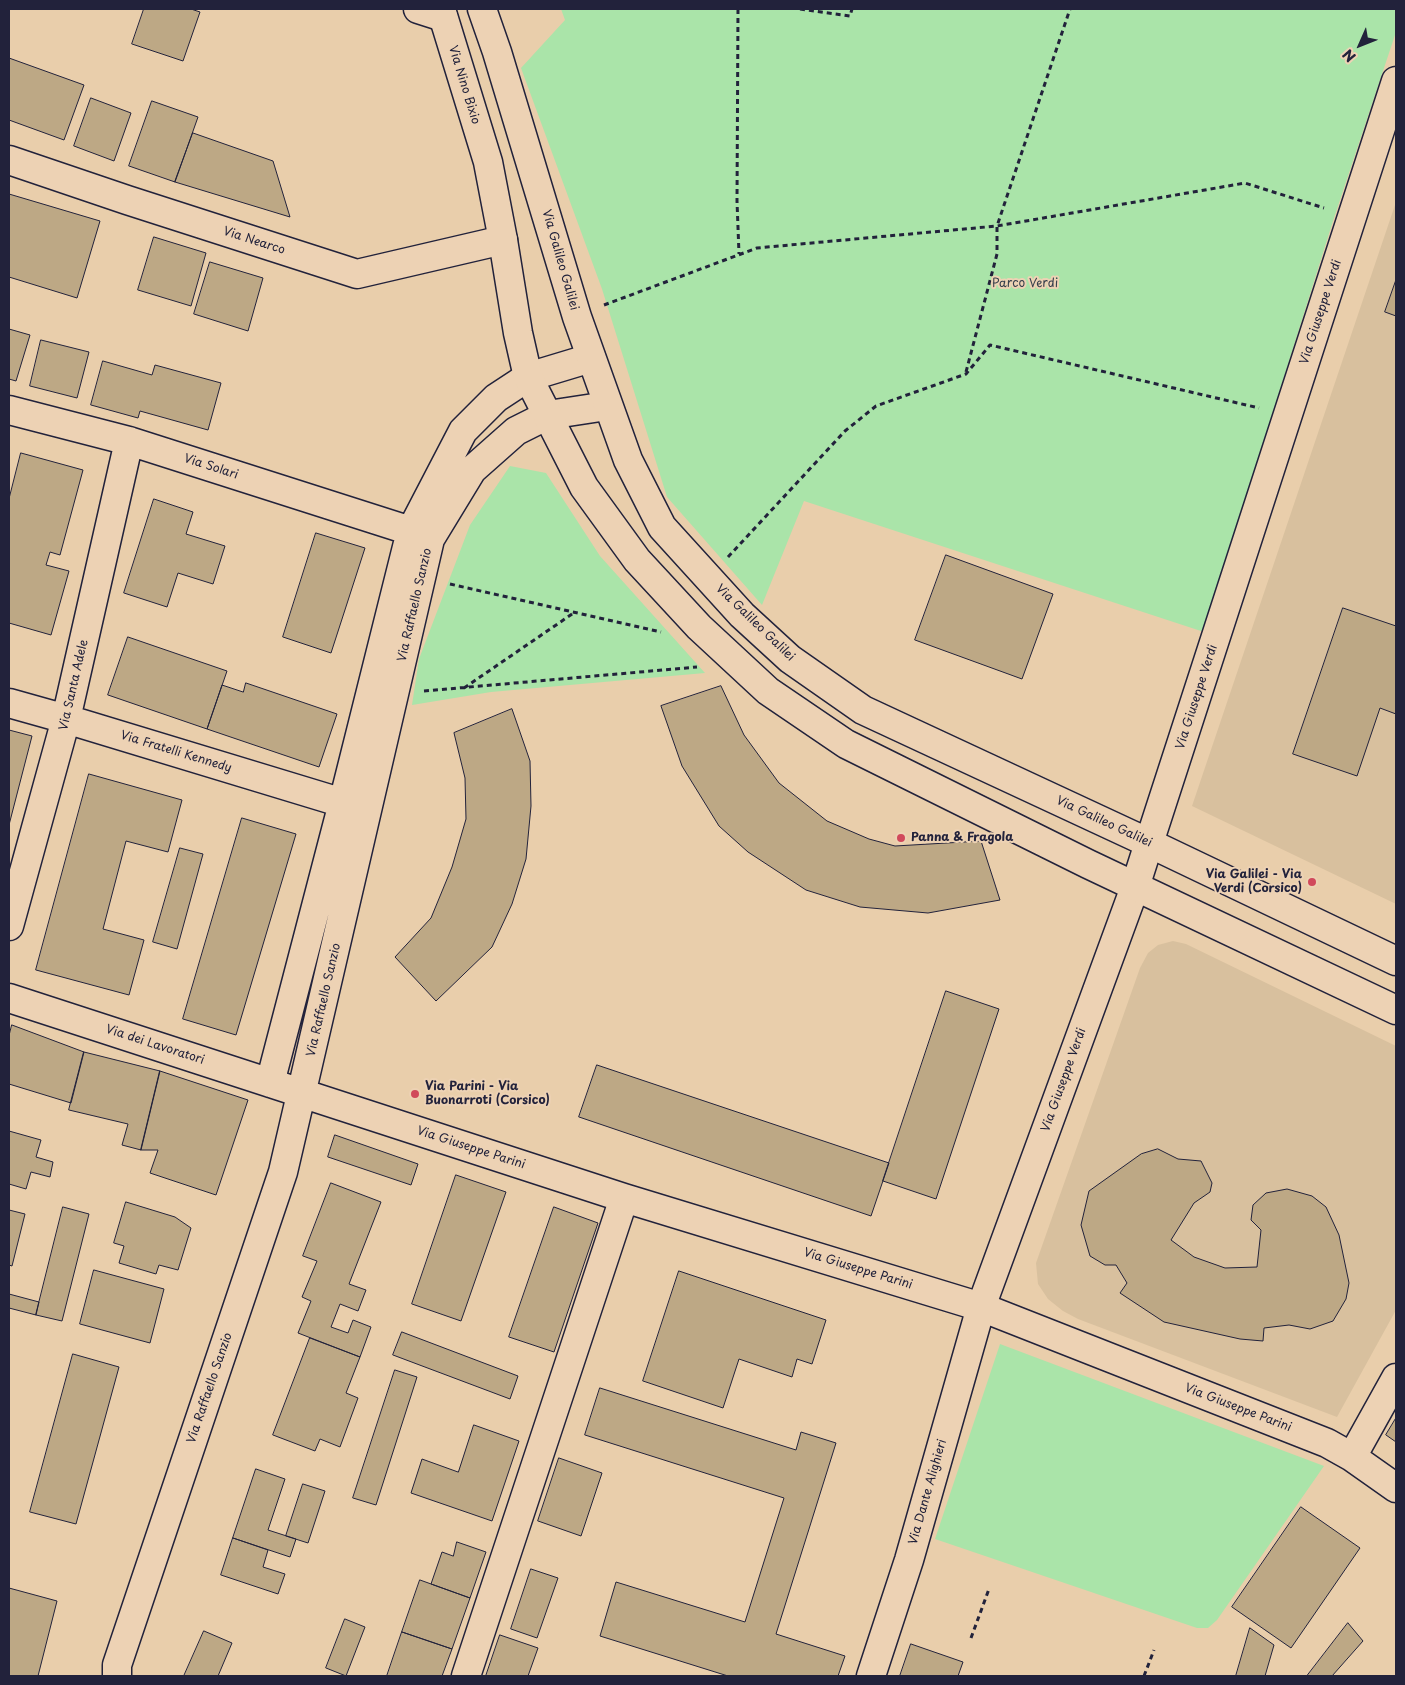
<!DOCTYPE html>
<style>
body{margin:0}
#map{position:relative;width:1405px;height:1685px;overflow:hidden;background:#e9ceab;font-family:"Playpen Sans",sans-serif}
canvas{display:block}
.frame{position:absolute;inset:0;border:10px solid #22223b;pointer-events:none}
.north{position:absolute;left:1335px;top:20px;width:50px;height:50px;-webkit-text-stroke:4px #edd2b4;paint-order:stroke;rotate:226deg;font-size:14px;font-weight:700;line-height:20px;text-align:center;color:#22223b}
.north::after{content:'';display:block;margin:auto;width:18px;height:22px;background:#22223b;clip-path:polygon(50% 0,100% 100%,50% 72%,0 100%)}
</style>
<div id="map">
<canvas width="1405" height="1685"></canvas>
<div class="frame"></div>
<div class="north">N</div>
</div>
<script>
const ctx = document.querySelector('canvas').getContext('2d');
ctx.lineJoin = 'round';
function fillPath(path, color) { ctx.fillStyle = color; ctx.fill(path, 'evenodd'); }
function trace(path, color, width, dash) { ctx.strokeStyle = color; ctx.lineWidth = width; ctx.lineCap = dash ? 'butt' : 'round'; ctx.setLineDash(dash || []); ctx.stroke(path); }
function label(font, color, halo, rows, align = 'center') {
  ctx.font = font + ' "Playpen Sans",sans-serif'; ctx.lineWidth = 4; ctx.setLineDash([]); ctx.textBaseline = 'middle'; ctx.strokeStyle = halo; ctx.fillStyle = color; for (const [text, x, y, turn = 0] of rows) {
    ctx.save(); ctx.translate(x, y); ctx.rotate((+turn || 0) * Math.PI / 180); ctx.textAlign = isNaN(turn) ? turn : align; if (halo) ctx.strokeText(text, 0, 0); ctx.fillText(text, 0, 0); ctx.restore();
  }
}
fillPath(new Path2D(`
 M1396,202V904L1192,806Z
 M1173,941L1186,944L1396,1046V1310L1337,1417L1078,1319L1063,1311L1048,1299L1038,1284L1036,1263L1140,968L1148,953L1158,945Z`), '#d8c09e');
fillPath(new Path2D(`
 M561,9H1396V32L1333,221L1204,632L804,501L762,605L667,497L602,289L521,68L565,20Z
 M510,466L546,473L600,556L705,673L491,692L412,705L419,659L470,525Z
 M1000,1344L1324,1466L1217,1620L1208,1628H1197L935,1539Z`), '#aae4a9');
const building = new Path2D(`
 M144,9H191L200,12L183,61L132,44Z
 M9,58L84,85L64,140L9,120Z
 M91,98L131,113L114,161L74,146Z
 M152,101L198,117L175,182L129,166Z
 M193,133L273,161L290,217L175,182Z
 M9,194L100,221L77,298L9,277Z
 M154,237L206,253L191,306L138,290Z
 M210,262L263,278L248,331L194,314Z
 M1396,280V316L1385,312Z
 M9,329L30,335L16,381L9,379Z
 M41,340L89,352L77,398L30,386Z
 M103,361L152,375L155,365L221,383L208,430L140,411L138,418L91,405Z
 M21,453L83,470L60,555L50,552L46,565L69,571L51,635L9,623V499Z
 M154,499L193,512L186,534L225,546L213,584L178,573L167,607L124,593Z
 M316,533L365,548L331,653L283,637Z
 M946,555L1053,594L1022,679L915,640Z
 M1343,608L1396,626V714L1380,708L1357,776L1293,754Z
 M128,637L227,671L207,729L108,695Z
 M246,683L337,714L319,767L207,729L222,685L243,692Z
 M721,686L744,735L779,783L827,821L869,839L895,846L981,841L1000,900L928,913L860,907L806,890L748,852L719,826L682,766L661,706Z
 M512,709L530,761L531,806L526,859L512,904L492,947L436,1001L395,957L431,918L452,867L466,819L465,778L454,733Z
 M9,730L32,736L9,825Z
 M89,774L182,800L168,852L126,841L103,929L144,940L129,995L36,970Z
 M242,818L296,834L236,1035L183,1019Z
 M180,848L203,854L177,949L153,942Z
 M946,991L999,1009L936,1199L883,1181Z
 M12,1025L84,1052L71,1103L9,1084V1036Z
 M84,1052L160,1071L141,1150L122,1145L128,1124L69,1110Z
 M597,1065L889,1163L871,1216L579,1117Z
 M160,1071L248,1100L216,1195L150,1173L158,1150H141Z
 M9,1131L41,1140L36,1157L53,1162L50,1177L31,1172L26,1189L9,1184Z
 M335,1135L418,1164L411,1185L328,1157Z
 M1158,1149L1178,1159L1201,1161L1212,1183L1210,1192L1194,1203L1171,1240L1194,1257L1225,1268L1257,1267L1261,1230L1251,1220L1253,1205L1266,1193L1287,1189L1312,1196L1326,1207L1339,1235L1349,1283L1346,1299L1333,1321L1310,1329L1289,1325L1264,1328L1263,1341L1240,1339L1164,1322L1120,1293L1127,1283L1116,1265H1105L1090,1256L1081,1225L1089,1191L1141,1154Z
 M456,1175L506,1192L461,1321L412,1304Z
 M331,1183L381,1202L349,1284L366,1290L358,1311L340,1304L331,1327L348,1333L353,1320L371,1327L360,1357L298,1333L311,1301L302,1297L317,1261L303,1256Z
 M126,1202L175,1217L191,1228L178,1270L159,1265L156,1274L119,1263L124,1246L114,1243Z
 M63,1207L89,1214L62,1321L36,1315Z
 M554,1207L598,1223L554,1352L509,1337Z
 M9,1210L25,1214L12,1266L9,1265Z
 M94,1270L164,1289L150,1343L80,1324Z
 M679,1271L826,1320L812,1364L797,1359L792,1377L739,1359L723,1408L643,1381Z
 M9,1294L39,1302L36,1315L9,1308Z
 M402,1332L518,1376L510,1399L393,1355Z
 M310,1338L360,1357L346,1393L358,1398L340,1447L320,1439L315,1451L273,1435Z
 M73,1354L119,1367L76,1524L30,1512Z
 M395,1370L417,1377L376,1505L353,1498Z
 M600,1388L796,1450L801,1432L836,1443L776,1634L845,1656L838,1676H728L600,1636L616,1582L745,1622L784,1498L585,1435Z
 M1396,1418V1442L1386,1435Z
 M474,1425L519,1441L492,1521L411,1493L422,1459L458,1472Z
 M559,1458L602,1473L581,1536L538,1521Z
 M256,1469L285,1479L268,1530L296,1539L290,1557L233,1538Z
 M303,1484L325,1491L308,1543L286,1536Z
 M1301,1507L1360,1548L1291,1648L1232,1607Z
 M233,1538L268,1550L263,1567L285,1574L278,1594L221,1575Z
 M457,1542L486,1552L470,1598L431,1584L442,1552L453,1556Z
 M531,1569L558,1578L537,1638L511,1629Z
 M420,1580L470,1598L452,1649L402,1632Z
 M9,1588L57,1601L38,1676H9Z
 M345,1619L365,1627L346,1676L326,1668Z
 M1348,1623L1363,1641L1332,1676H1307Z
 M1250,1628L1274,1645L1265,1676H1236Z
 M204,1631L232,1643L218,1676H184Z
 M402,1632L452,1649L442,1676H387Z
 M500,1635L538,1648L528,1676H486Z
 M911,1644L963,1662L958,1676H900Z`);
fillPath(building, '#bda885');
trace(building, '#22223b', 1);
const street = new Path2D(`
 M418,9L443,17
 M9,160L127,200L357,274L503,240
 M9,410L129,441L411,531
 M9,703L66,719L343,803
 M9,926L66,719L129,441
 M9,998L624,1198L981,1307L1327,1443L1352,1457L1396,1488
 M270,1083L343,803L411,531L463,431L496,398L528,377L591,358
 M1352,1457L1396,1378
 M117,1676V1665L283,1172L430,539L472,470L516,431L548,415L607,406
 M466,1676L624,1198
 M871,1676L909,1560L981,1307L1135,887L1149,843`);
const secondary = new Path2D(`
 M441,9L488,162L503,240L518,333L528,377L584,487L637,560L699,627L768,691L846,744L1088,864L1396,1010
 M482,9L497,52L577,317L628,460L662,527L742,615L790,659L863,710L1149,843L1396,961
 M1149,843L1396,81`);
trace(street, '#22223b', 31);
trace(secondary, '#22223b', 31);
trace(new Path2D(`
 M738,9L737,201L739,254
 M800,9L850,16L852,9
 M604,305L757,248L997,226L1245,183L1324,208
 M966,372L997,254V226L1070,9
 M728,557L845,431L876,406L966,374L990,345L1259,408
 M450,584L661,632
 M464,688L575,612
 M424,691L697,667
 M971,1638L989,1589
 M1144,1676L1154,1650`), '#22223b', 3, [5, 4]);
trace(street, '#edd2b4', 28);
trace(secondary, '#edd2b4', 28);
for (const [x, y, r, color] of [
 [901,838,5,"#d1495b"],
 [1312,882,5,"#d1495b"],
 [415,1094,5,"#d1495b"]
]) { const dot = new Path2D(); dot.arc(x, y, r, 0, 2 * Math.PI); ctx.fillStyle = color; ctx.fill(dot); trace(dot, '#edd2b4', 2); }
label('12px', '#22223b', '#edd2b4', [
 ["Via Nino Bixio",464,85,73],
 ["Via Nearco",254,241,18],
 ["Via Galileo Galilei",560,260,74],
 ["Via Giuseppe Verdi",1321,312,-72],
 ["Via Solari",211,467,18],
 ["Via Raffaello Sanzio",415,605,-77],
 ["Via Galileo Galilei",755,623,44],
 ["Via Santa Adele",74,685,-77],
 ["Via Giuseppe Verdi",1197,697,-72],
 ["Via Fratelli Kennedy",176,752,17],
 ["Via Galileo Galilei",1104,822,25],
 ["Via Raffaello Sanzio",324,1000,-77],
 ["Via dei Lavoratori",155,1045,18],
 ["Via Giuseppe Verdi",1064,1080,-70],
 ["Via Giuseppe Parini",471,1148,18],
 ["Via Giuseppe Parini",858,1269,17],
 ["Via Raffaello Sanzio",210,1388,-71],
 ["Via Giuseppe Parini",1238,1408,21],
 ["Via Dante Alighieri",928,1492,-74]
]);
label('12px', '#363f4c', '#edd2b4', [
 ["Parco Verdi",1025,284]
]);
label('bold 12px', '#22223b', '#edd2b4', [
 ["Panna & Fragola",911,838],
 ["Via Galilei - Via",1302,875,"right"],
 ["Verdi (Corsico)",1302,889,"right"],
 ["Via Parini - Via",425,1087],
 ["Buonarroti (Corsico)",425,1101]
], 'left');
</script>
